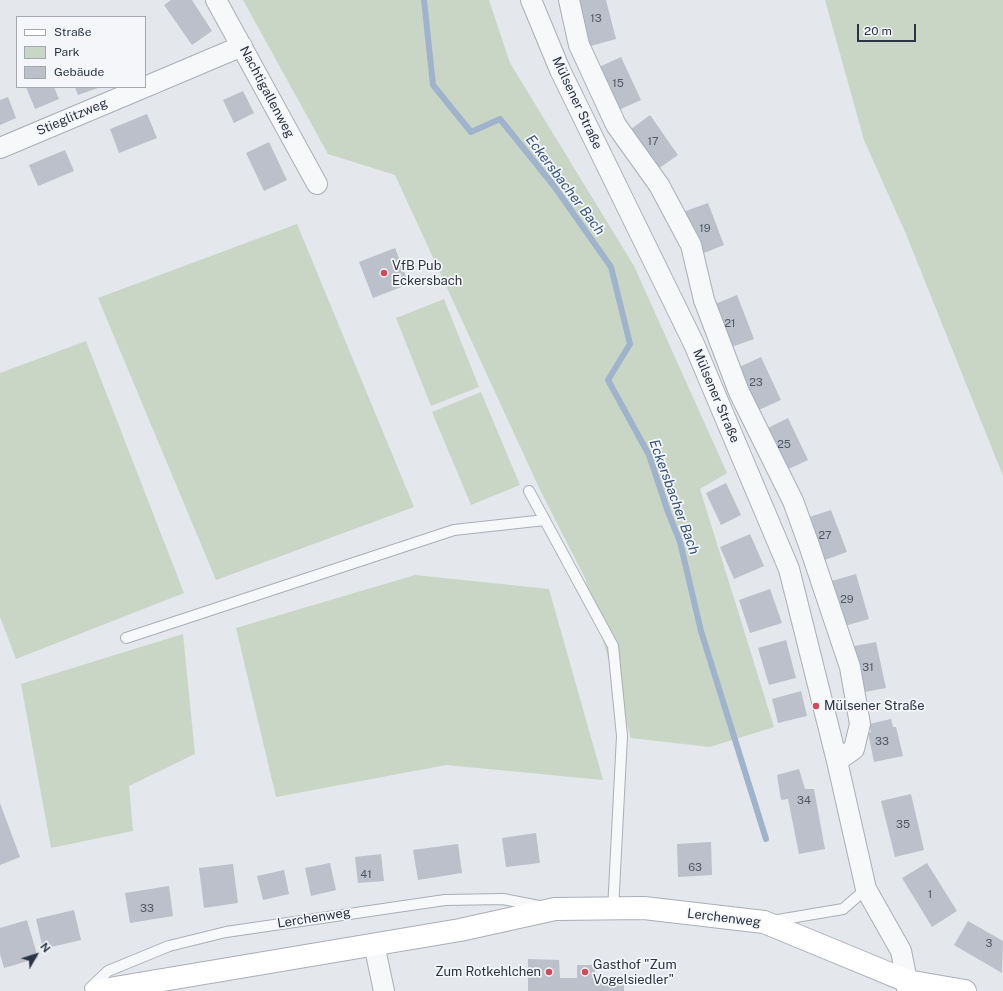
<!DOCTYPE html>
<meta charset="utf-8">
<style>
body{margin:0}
#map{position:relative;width:1003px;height:991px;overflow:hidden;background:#e4e7ec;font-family:"Public Sans",sans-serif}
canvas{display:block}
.legend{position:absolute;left:16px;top:16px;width:130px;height:72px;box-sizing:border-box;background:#f4f6f9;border:1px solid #a4a8b1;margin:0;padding:5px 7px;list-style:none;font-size:12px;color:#2b3445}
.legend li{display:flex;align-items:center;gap:8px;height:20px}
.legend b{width:20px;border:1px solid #a4a8b1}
.north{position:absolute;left:16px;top:935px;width:40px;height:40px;-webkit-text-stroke:3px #f4f6f9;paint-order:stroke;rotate:51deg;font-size:11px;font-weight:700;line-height:16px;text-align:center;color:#2b3445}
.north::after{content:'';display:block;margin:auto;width:14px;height:18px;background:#2b3445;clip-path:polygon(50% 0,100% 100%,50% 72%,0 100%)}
.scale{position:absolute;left:857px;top:24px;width:59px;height:18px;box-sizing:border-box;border:2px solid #2b3445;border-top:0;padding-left:5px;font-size:12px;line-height:14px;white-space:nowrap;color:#2b3445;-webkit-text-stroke:3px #f4f6f9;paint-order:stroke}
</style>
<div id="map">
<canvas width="1003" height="991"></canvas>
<ul class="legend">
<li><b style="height:5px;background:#fff"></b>Straße</li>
<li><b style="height:11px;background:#c9d6c5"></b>Park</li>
<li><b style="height:11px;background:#bbc0ca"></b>Gebäude</li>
</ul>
<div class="north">N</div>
<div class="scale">20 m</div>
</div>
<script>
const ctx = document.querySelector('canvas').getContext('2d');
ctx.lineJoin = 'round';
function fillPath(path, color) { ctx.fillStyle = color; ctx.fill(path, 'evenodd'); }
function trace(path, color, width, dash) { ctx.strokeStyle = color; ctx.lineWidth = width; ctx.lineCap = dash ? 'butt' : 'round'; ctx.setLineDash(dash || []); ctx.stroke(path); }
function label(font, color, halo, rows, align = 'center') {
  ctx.font = font + ' "Public Sans",sans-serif'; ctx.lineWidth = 3.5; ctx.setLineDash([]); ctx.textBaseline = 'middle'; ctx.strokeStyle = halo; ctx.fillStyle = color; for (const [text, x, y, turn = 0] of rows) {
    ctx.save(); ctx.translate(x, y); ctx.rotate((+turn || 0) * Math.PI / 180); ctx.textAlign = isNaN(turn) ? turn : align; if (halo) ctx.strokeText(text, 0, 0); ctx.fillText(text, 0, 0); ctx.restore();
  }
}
fillPath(new Path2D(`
 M243,0H489L510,63L634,266L727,473L700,489L774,727L710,747L631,738L585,578L541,492L395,175L328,154Z
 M825,0H1003V476L906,234L864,140Z
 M297,224L414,507L216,580L98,298Z
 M444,299L479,387L431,406L396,318Z
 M86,341L184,593L16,659L0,617V373Z
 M481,392L520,485L471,505L432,412Z
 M415,575L549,589L603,780L446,765L276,797L236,628Z
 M183,634L195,754L129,786L133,831L51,848L21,684Z`), '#c9d6c5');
trace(new Path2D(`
 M424,0L433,85L471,132L500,119L554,186L611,267L630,344L608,380L649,455L668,512L680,542L701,631L766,839`), '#9fb4cc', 6);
fillPath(new Path2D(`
 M171,0H192L212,31L192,45L164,5Z
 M579,0H606L616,39L587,47Z
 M621,57L641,100L614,112L595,69Z
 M26,87H54L59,99L35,109Z
 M75,87H101L78,95Z
 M243,91L254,113L234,123L223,100Z
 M8,97L16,118L0,125V100Z
 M147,114L157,138L119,153L110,129Z
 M650,115L678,155L655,171L627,132Z
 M269,142L287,180L264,191L246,153Z
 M65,150L74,171L38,186L29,165Z
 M708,203L724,245L699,255L683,212Z
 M395,248L409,284L373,298L359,262Z
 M737,295L754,339L726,349L710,306Z
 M761,357L781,400L754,412L735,369Z
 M788,418L808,460L782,472L762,431Z
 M726,483L741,515L721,525L706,493Z
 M831,510L847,552L819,562L803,519Z
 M750,534L764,566L734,579L720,547Z
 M856,574L869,619L841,627L828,582Z
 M770,589L782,623L750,633L739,600Z
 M786,640L796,678L769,685L758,648Z
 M876,642L886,688L859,693L849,647Z
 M801,691L807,716L778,723L772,699Z
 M891,719L893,727H896L903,756L874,762L868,733L871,732L869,724Z
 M799,769L805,789H814L825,849L799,854L788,799L781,800L777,775Z
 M911,794L924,850L895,857L881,801Z
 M0,803L20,857L0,865Z
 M536,833L540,863L506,867L502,838Z
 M711,842L712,875L678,877L677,844Z
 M458,844L462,873L418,880L413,850Z
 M381,854L384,881L358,883L355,857Z
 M330,863L336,890L311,896L305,868Z
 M927,863L957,911L932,927L902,878Z
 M233,864L238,903L204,908L199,868Z
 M284,870L289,894L263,900L257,876Z
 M169,886L173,916L130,923L125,893Z
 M74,910L81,940L43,949L36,919Z
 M27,920L38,958L4,968L0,954V928Z
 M968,921L1003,941L1002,973L954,945Z
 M528,959L559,960L560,978H577V965H595V978H624V991H528Z`), '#bbc0ca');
const lane = new Path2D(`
 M529,491L613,646L622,736L613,910
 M126,638L454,530L545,520
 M772,921L843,909L866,889
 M90,988L108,971L169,946L226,932L445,900L503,899L539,906`);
const street = new Path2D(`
 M216,0L317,184
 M531,0L560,70L694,344L789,569L837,761L866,889L901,951L907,981V991
 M569,0L579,45L616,125L659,185L691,245L704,300L739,392L793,501L810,548L850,667L860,724L854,749L837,761
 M145,87L242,46
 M0,148L145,87
 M374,944L384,991`);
const secondary = new Path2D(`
 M97,991L460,930L555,909L644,908L764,922L907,981L965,991`);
trace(lane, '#a9aeb7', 12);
trace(street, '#a9aeb7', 22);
trace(secondary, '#a9aeb7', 24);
trace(lane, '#f7f8fa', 10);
trace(street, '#f7f8fa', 20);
trace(secondary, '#fff', 22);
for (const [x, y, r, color] of [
 [384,273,4,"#d1495b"],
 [816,706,4,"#d1495b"],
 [549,972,4,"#d1495b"],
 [585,972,4,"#d1495b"]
]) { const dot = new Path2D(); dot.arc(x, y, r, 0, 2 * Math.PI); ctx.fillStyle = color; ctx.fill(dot); trace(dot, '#f4f6f9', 1.5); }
label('11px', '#4f5766', null, [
 ["13",596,19],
 ["15",618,84],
 ["17",653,142],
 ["19",705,229],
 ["21",730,324],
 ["23",756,383],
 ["25",784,445],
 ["27",825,536],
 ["29",847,600],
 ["31",868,668],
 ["33",882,742],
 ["34",804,801],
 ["35",903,825],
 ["63",695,868],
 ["41",366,875],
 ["1",930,895],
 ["33",147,909],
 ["3",989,944]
]);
label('13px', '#2b3445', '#f4f6f9', [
 ["Nachtigallenweg",267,92,62],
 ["Mülsener Straße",577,103,65],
 ["Stieglitzweg",72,117,-23],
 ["Mülsener Straße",716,396,67],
 ["Lerchenweg",314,918,-9],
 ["Lerchenweg",724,918,7]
]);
label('13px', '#2b3445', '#f4f6f9', [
 ["VfB Pub",392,266],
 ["Eckersbach",392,281],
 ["Mülsener Straße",824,706],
 ["Gasthof \"Zum",593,965],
 ["Vogelsiedler\"",593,980],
 ["Zum Rotkehlchen",541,972,"right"]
], 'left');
label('italic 14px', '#34527a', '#f4f6f9', [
 ["Eckersbacher Bach",565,185,53],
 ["Eckersbacher Bach",674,497,70]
]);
</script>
